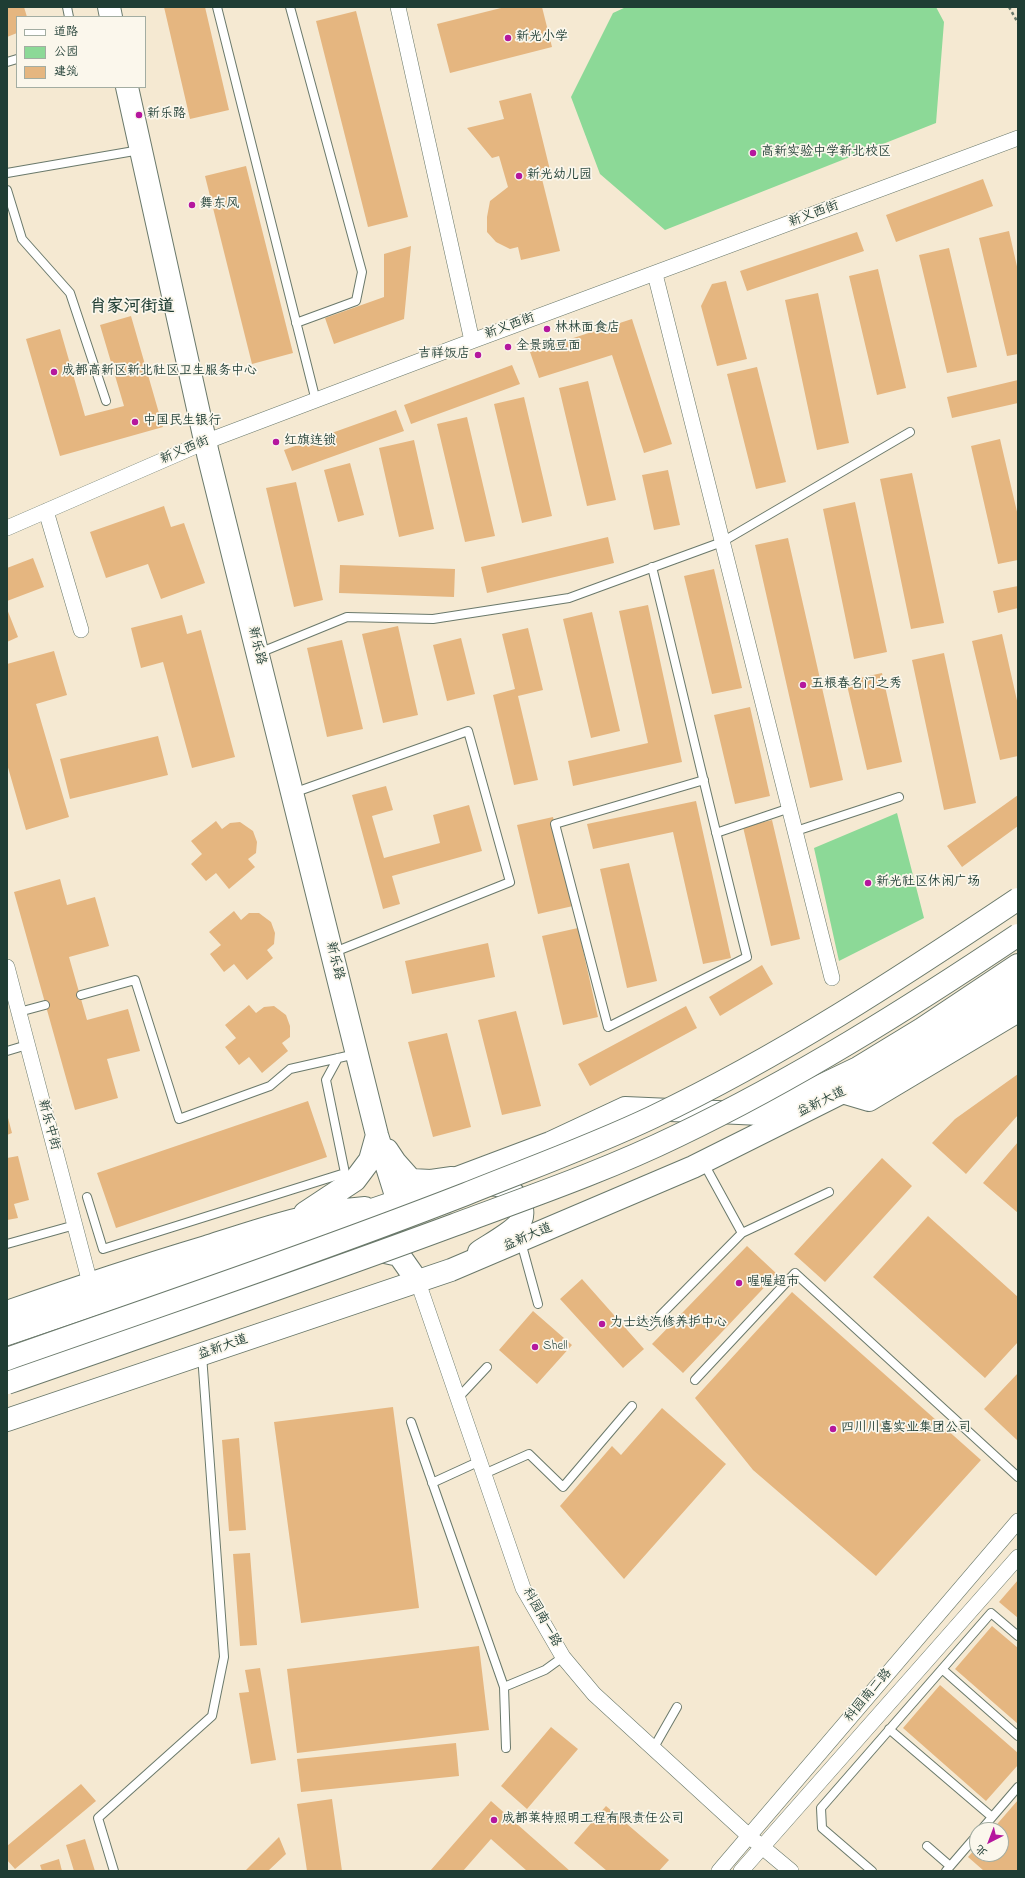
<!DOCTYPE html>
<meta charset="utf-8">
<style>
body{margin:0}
#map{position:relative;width:1025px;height:1878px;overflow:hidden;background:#f5e9d2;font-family:"Indie Flower","LXGW WenKai TC",sans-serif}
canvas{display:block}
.frame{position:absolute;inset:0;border:8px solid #1f3d34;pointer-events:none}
.legend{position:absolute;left:16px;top:16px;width:130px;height:72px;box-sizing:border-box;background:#fbf7ec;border:1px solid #a3ada2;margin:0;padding:5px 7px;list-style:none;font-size:12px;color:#1f3d34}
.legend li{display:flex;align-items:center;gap:8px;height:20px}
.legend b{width:20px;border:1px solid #a3ada2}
.north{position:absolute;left:969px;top:1822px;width:40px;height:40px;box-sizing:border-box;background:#fbf7ec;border:1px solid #a3ada2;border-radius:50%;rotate:222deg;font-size:11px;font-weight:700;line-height:16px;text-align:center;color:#1f3d34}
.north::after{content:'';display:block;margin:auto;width:14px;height:18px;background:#b5179e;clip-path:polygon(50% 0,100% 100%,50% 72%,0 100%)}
</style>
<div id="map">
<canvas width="1025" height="1878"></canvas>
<div class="frame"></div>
<ul class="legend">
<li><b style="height:5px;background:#fff"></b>道路</li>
<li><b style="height:11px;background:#8cd997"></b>公园</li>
<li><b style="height:11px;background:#e5b680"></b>建筑</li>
</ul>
<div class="north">北</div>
</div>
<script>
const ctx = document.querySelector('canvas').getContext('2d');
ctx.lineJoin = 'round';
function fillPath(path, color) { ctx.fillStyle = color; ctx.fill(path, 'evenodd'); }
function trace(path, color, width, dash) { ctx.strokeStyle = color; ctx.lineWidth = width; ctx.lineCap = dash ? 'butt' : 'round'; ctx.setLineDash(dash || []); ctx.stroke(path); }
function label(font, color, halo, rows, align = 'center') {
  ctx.font = font + ' "Indie Flower","LXGW WenKai TC",sans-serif'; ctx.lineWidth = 3.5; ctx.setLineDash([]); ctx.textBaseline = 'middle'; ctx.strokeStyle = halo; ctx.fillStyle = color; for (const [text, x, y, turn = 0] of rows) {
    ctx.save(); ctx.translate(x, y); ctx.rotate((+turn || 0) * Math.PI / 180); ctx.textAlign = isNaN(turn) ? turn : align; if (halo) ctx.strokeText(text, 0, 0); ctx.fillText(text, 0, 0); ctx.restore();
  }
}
fillPath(new Path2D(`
 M626,7H936L944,22L936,123L665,230L600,174L571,97L613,13Z
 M897,813L924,918L839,961L814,848Z`), '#8cd997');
fillPath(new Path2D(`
 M7,7H24L27,17H17V33L7,37Z
 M164,7H205L229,110L190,119Z
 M505,7H542L552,47L450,73L437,24Z
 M356,11L408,217L368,227L316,21Z
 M531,93L550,170L534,174V177L541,175L560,251L521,260L518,247L510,249L496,242L487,232V217L490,201L508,187L499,156L492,158L467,128L504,119L499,101Z
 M246,166L293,353L252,364L205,176Z
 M983,179L993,206L896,242L886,215Z
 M1009,231L1018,271V354L1007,356L979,238Z
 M857,232L864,251L747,291L740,271Z
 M411,246L404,319L334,344L325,318L384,297V254Z
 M949,248L977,367L947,373L919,255Z
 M878,269L906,388L877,395L849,276Z
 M726,281L747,359L717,366L701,306L712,284Z
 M818,293L849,443L817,450L785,300Z
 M131,316L163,427L60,456L26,339L60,329L85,416L124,406L100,325Z
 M632,319L672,444L644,453L612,355L539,378L530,352Z
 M512,365L520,384L411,424L404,405Z
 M757,367L786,482L756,489L727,374Z
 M1018,380V403L952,418L947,397Z
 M588,381L616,500L587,506L559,388Z
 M524,397L552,516L522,523L494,404Z
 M396,410L404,431L292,471L284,450Z
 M467,417L495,536L465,542L437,424Z
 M1000,439L1018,516V560L998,564L971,446Z
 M414,440L434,529L399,537L379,448Z
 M350,463L364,515L338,522L324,470Z
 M668,470L680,525L654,530L642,475Z
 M912,473L944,623L911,629L880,479Z
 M296,482L323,600L294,607L266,488Z
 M855,502L887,652L854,659L823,509Z
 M164,506L171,527L184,523L205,583L161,599L148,564L106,578L90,532Z
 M608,537L614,563L487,593L481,567Z
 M788,538L843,780L810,788L755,545Z
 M33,558L44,587L7,601V568Z
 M340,565L455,569L454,597L339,593Z
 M714,569L742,688L712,694L684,576Z
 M1018,586V608L998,613L993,591Z
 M648,605L682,762L573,786L568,761L648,743L619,611Z
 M7,609L18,637L7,642Z
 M592,612L620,731L591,738L563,619Z
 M182,615L187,634L201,630L235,757L192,768L163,662L141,668L131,628Z
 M398,626L418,715L383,723L362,634Z
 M528,628L543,690L518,696L538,780L514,785L493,695L515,689L502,634Z
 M1002,634L1018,705V756L1000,760L972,641Z
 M461,638L475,694L447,701L433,645Z
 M342,640L363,729L327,737L307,648Z
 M54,651L67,695L36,704L69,817L26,830L7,764V664Z
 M944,653L976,803L944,810L912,660Z
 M882,673L902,762L867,770L846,681Z
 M750,707L770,796L735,804L714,715Z
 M158,736L168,775L70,799L60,759Z
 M386,786L393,810L372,816L384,858L440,843L433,815L469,805L482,851L392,876L400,904L383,909L352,795Z
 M1018,795V826L962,867L947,846Z
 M696,801L731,958L703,964L673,832L593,849L587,824Z
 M553,817L573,906L538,914L517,825Z
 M772,820L800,939L771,946L743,827Z
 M216,821L222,829L230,823L240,822L253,831L257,842L256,853L248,859L255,867L229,889L216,873L206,881L191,864L202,854L191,841Z
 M629,863L657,981L627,988L600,869Z
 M60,879L67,905L95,897L109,946L69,957L87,1020L128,1009L140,1051L107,1059L118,1098L75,1110L14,892Z
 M234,911L241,920L249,913H259L271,922L275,933L274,944L267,950L273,958L247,980L234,964L224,972L210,954L221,945L209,932Z
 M578,928L598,1017L563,1025L542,936Z
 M488,943L495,977L412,994L405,961Z
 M762,965L773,984L720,1016L709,997Z
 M249,1005L256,1013L264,1007L274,1006L286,1015L290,1026V1037L282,1043L288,1051L262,1073L249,1057L239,1065L225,1047L236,1038L225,1025Z
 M686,1006L697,1028L590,1086L578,1064Z
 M516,1011L541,1106L502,1115L478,1020Z
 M447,1033L471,1127L433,1137L408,1042Z
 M1018,1074V1115L966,1174L932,1143L955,1119Z
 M308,1101L327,1157L116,1228L97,1173Z
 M7,1114L12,1133L7,1135Z
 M1018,1142V1213L983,1183Z
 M18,1156L29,1200L14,1204L18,1218L7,1220V1158Z
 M882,1158L912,1186L825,1282L794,1254Z
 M928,1216L1018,1297V1342L985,1378L873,1277Z
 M747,1246L777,1274L683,1373L652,1344Z
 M582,1279L644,1349L623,1368L560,1299Z
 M792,1292L981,1460L876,1576L753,1470L695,1398Z
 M533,1311L572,1345L537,1384L499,1350Z
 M1018,1373V1441L984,1409Z
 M393,1407L419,1608L301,1623L274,1422Z
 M662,1408L726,1464L624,1579L560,1506L612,1446L621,1455Z
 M239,1438L246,1530L229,1531L222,1440Z
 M250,1553L257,1645L240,1646L233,1554Z
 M1018,1580V1618L999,1602Z
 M992,1626L1018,1648V1724L955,1669Z
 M479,1646L489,1730L297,1753L287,1669Z
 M260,1668L276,1760L251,1764L239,1693L249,1692L245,1670Z
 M940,1685L1018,1753V1765L986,1801L903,1728Z
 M551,1727L578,1749L527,1809L501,1786Z
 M456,1743L459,1776L301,1792L297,1759Z
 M81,1784L96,1801L15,1869L7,1860V1846Z
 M332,1799L342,1871H307L297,1804Z
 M1018,1800V1871H984L968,1857L977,1847V1854H1001V1830H992Z
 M491,1801L570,1871H527L491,1839L463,1871H430Z
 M606,1806L669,1860L659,1871H607L574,1843Z
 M279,1837L286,1854L268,1871H245Z
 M85,1839L95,1871H74L66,1845Z
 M59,1859L62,1871H42L40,1865Z`), '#e5b680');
const lane = new Path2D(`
 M67,7L69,17
 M217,7L316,401
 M290,7L362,272L356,301L296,323
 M7,62L17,59
 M7,173L140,150
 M7,190L22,239L70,293L106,401
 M652,567C684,697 714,827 747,957L608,1027L555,824L704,780
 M259,653L347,617L433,619L569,598L722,542L910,432
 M293,793L468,731L510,882L332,953
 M796,831L899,797
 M716,833L790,808
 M81,995L135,980L179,1119L270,1086L290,1069L356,1054
 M19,1012L45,1005
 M7,1051L27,1045
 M87,1197L103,1249L345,1173L326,1080L338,1058
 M742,1233L829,1192
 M521,1242L538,1304
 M7,1244L75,1225
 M650,1326L742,1233L703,1162
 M695,1380L795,1273L1018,1477
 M458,1398L487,1367
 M411,1422L504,1687
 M484,1474L529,1454L563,1487L632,1406
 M432,1483L480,1461
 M942,1669L1018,1736
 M889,1729L992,1817
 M506,1748L504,1687L545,1670L563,1657
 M653,1749L677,1707
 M981,1830L1018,1787
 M927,1846L950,1866
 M114,1871L98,1818L212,1716L224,1657L202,1355
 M872,1871L822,1828L821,1808L991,1613L1018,1636
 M946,1871L977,1835`);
const street = new Path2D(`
 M398,7L472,341
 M655,274L832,978
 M46,511L81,630
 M7,528L205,442L472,341L1018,138
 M7,967L90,1283
 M418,1282L523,1588L563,1657L594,1694L749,1836L791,1871
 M719,1871L1018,1521
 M741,1871L1018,1557`);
const secondary = new Path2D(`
 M109,7L111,17
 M127,87L208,454L377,1135L398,1202L390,1217
 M387,1150L395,1162L411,1180L431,1181L452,1178
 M479,1185C485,1185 491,1184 497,1185C512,1187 527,1205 521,1220C517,1230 489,1245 479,1252
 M305,1213L355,1180L370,1160L377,1135
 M304,1265L331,1256L371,1249L399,1255L418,1282
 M7,1312C73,1289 139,1267 206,1247C259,1230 310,1212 365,1208`);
const primary = new Path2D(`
 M842,1092L869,1100L1018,1011
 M7,1334L416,1195L457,1178L550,1143L625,1108L762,1114L858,1068L922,1029L1018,965
 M7,1420L451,1270L693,1167L865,1081L956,1027L1018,987`);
trace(lane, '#6a796b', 10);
trace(street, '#6a796b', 16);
trace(secondary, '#6a796b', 24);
trace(primary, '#6a796b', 24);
trace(new Path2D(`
 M1009,7L1018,23`), '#6a796b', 2.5, [3, 3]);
trace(lane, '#fff', 8);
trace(street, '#fff', 15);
trace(secondary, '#fff', 22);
trace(primary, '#fff', 22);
const highwayBridge = new Path2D(`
 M7,1359C161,1305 314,1253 466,1194C528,1169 592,1146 653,1117C781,1056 900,978 1018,899
 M7,1383C156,1331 306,1280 454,1225C529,1197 605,1171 677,1136C796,1079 909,1008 1018,935`);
trace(highwayBridge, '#6a796b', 24, []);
trace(highwayBridge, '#fff', 22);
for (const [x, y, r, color] of [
 [508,38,4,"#b5179e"],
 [139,115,4,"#b5179e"],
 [753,153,4,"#b5179e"],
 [519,176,4,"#b5179e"],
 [192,205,4,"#b5179e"],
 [547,329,4,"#b5179e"],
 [508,347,4,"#b5179e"],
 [478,355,4,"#b5179e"],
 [54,372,4,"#b5179e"],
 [135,422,4,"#b5179e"],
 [276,442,4,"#b5179e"],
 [803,685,4,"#b5179e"],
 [868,883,4,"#b5179e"],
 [739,1283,4,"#b5179e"],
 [602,1324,4,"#b5179e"],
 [535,1347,4,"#b5179e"],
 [833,1429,4,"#b5179e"],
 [494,1820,4,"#b5179e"]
]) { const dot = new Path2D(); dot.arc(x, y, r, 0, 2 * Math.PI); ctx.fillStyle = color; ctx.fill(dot); trace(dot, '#fbf7ec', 1.5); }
label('13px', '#1f3d34', '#fbf7ec', [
 ["新光小学",516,38],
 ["新乐路",147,115],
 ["高新实验中学新北校区",761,153],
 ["新光幼儿园",527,176],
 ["舞东风",200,205],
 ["林林面食店",555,329],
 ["全景豌豆面",516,347],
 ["吉祥饭店",470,355,"right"],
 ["成都高新区新北社区卫生服务中心",62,372],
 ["中国民生银行",143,422],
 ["红旗连锁",284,442],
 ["五粮春名门之秀",811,685],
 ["新光社区休闲广场",876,883],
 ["喔喔超市",747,1283],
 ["力士达汽修养护中心",610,1324],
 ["Shell",543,1347],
 ["四川川喜实业集团公司",841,1429],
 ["成都莱特照明工程有限责任公司",502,1820]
], 'left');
label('13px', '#1f3d34', '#fbf7ec', [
 ["新义西街",814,215,-20],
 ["新义西街",510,327,-20],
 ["新义西街",185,451,-23],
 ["新乐路",256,646,76],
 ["新乐路",334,961,76],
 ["益新大道",822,1103,-26],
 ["新乐中街",48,1125,75],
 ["益新大道",528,1238,-23],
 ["益新大道",223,1348,-19],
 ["科园南一路",541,1618,61],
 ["科园南二路",869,1696,-50]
]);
label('bold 17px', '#1f3d34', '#fbf7ec', [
 ["肖家河街道",132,308]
]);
</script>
